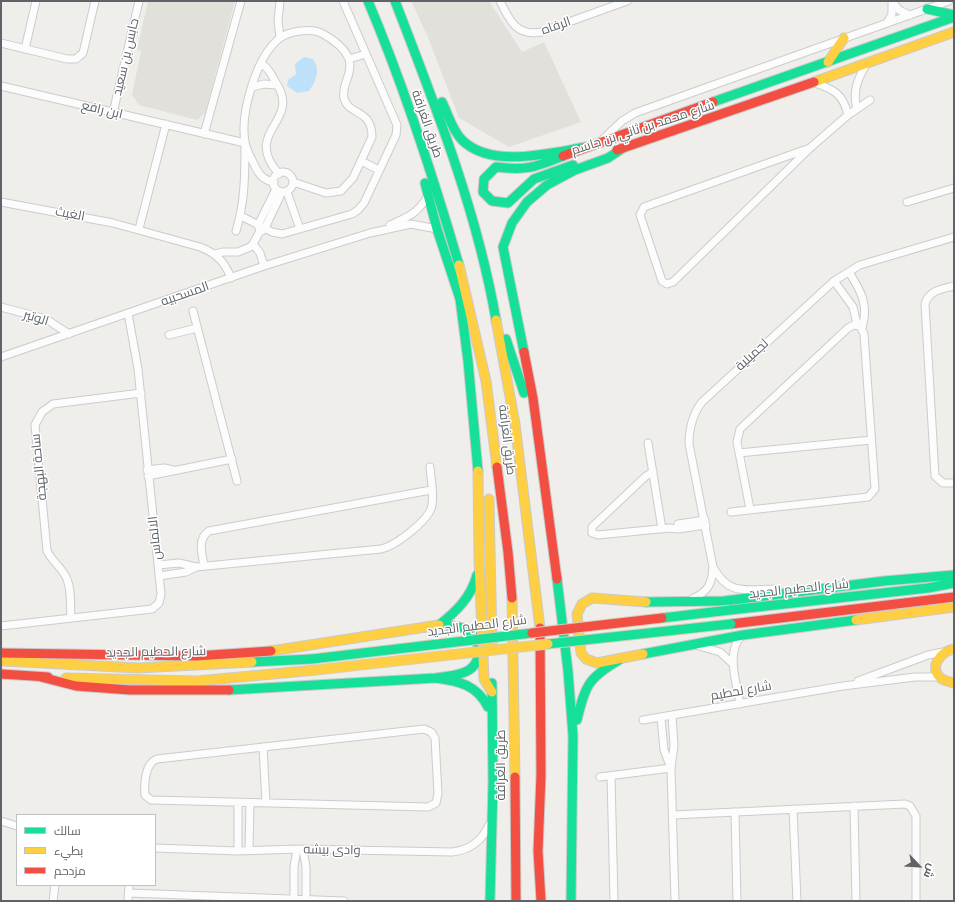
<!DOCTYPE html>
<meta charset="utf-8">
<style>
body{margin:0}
#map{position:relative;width:955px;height:902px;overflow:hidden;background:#efeeea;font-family:Cabin,Cairo,sans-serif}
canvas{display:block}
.frame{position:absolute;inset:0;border:2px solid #5f6368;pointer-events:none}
.legend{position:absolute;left:16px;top:814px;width:140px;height:72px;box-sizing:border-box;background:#fff;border:1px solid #bfc1c3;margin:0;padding:5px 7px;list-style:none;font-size:12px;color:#5f6368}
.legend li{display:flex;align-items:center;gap:8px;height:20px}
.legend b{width:20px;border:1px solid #bfc1c3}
.north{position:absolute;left:899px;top:846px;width:40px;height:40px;-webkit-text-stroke:3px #fff;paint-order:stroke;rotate:115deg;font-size:11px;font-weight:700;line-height:16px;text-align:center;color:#5f6368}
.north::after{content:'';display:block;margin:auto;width:14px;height:18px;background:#5f6368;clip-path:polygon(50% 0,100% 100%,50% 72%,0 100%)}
</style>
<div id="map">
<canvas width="955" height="902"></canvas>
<div class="frame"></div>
<ul class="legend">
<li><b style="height:5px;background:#16e098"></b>سالك</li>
<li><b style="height:5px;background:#ffcf43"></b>بطيء</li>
<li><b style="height:5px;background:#f24e42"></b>مزدحم</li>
</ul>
<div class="north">ش</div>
</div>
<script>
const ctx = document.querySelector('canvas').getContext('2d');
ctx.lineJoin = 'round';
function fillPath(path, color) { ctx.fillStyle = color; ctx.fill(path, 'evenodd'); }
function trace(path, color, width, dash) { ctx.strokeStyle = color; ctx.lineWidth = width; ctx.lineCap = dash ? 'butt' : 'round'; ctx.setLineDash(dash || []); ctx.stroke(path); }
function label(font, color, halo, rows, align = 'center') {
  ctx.font = font + ' Cabin,Cairo,sans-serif'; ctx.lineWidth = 3; ctx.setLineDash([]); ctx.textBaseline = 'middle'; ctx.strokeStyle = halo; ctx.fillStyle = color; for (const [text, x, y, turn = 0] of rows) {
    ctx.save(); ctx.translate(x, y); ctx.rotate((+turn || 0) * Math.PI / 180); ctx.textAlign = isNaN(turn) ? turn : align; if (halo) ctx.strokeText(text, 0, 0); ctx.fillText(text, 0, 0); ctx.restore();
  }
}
fillPath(new Path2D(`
 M148,1H235L205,113L197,120L139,105L132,95L141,51L137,50Z
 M411,1H489L522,52L544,42L581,122L509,147L459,118L427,35Z`), '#e2e0da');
fillPath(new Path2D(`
 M304,57L313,59C321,70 316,81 309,91L297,93L287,86L288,80L296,74L295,64Z`), '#bfe0f9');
const street = new Path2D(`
 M500,1C509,20 517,37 541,32L627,1
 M892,1L899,10L910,15
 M887,23L892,14V3
 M280,38L278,21L280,1
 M1,43L67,59H76L83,53L95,1
 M25,49L36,1
 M349,59L366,54
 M262,64C271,70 272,77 278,86C299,123 242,132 279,174
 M812,82C833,89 843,93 848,115
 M1,86L245,143C245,173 245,202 236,231
 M252,87L264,84L277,85
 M857,109C852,91 858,78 867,63
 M113,113L139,1
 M204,134L241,1
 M603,139L622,121L635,113L949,1
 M810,148L644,207L640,215L662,281L667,284L673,282L810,148L848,115L870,100
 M361,161L379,170
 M273 182a10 10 0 1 1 20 0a10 10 0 1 1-20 0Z
 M274,182C262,180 258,173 253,162C250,156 246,149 245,142C240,114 256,56 280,38C285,34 293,32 300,31C308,30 316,30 323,34C334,40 344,47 349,59C353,75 341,85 344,98C348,116 372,108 372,137L353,178L341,191L326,193L293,182
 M287,192L300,229
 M1,202L113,223L200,247C216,253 225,262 231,278
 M907,202L954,188
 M241,216L272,232L282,234L352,214L358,210L364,203L396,135L397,125L343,1
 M390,225C408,217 417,214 428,196
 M139,229L166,124
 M262,231L265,228L282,192
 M253,244L260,253L264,266
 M215,254L223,252H238L250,247L253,244L260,231L258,225L276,189
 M849,272C861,291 869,305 862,328
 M834,281L853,307L857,324
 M954,286C942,289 929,290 925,304L935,476L943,483H954
 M1,307L46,319L69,334
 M193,311L237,481
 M169,335L197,328
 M1,357L264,266L370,233L411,224L437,229
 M648,443L662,529
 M739,453L871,440
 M147,470L164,468L173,470
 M653,472L646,476L592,527V533L598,535L669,528L678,529L706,525
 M148,476L232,459
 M731,512L868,497L875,489L864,334L860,326L854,325L848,328L740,429L737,442L750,509
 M678,524L705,520
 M158,565L179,563L196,567
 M204,566C202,553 197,539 209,531L431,490
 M713,567C729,597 747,589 776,589
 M159,576L186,572L196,567L381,549C395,546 430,520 432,505C434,493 431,479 430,467
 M692,599C708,592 712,584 713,567L689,444C689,428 692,415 702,402L834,281L860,265L954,237
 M71,618C70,605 72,589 66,577C61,567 52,561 47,551L35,425L42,412L53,404L141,393
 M1,626L152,609L159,603L161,594L138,369L128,313
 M699,646L720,652L733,664
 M858,681L928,655L943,652
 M740,704C737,683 725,653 742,635
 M672,716L674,746L671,768L675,901
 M661,718L664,750L671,768
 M643,720L843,686L915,677H940
 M424,729L431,732L435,738L438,794L436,803L428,807L151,800L145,795C144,784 145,763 157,759Z
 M263,747L266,803
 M611,776L614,901
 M600,777L671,768
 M854,806L856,901
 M793,809L797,901
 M735,812L737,901
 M673,815L905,804L910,806L916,816V901
 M1,821L17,826
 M155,848L238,851L297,849L452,852C470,850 482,841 489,825
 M249,850L250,803
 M303,850L306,867V900
 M238,851V803
 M129,893L344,901
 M294,900V867L297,849
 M53,901L55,885
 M128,901L129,885`);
const fast = new Path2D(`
 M368,1C404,86 433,176 459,265
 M395,1C435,105 477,210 496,320
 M927,9L954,15
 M442,102C448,114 452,130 462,140C491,169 550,153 586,147
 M713,102L954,17
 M563,156C535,167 527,171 496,167L484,179L483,192L492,201L508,203L534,179L573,165
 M425,183L437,229L460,299L468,361L478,471
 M506,339L524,393
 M524,352L503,247L512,223L527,202L547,185L575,170L608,158L623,148
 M557,579L568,671L573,736L571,901
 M646,602L724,601L884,581L954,575
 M730,610L928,588L954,583
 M439,625C457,611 471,597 477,575
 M643,654L743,635L856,620
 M252,662L312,659
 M436,678C459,681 477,685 488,707
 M229,690L436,678C447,676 460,676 469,670C483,661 481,638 467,630C459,625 448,626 439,625
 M577,720C585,686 588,678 619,660
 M490,901L493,783L492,683`);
const slow = new Path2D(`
 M828,62L844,38
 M814,82L954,32
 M459,265L486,381L497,467
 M496,320L515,424L540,628
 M478,471L479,561L484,679L492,692
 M489,499L492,645
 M512,598L515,777
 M856,620L954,607
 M954,649C941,651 927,668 942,679C945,681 951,682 954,683
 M271,651L439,625
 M643,654L597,663L586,659L581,653L577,614L582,604L592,598L646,602
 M4,661L138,668L252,662
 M66,678L197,681L316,670`);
const jam = new Path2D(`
 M617,150L814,82
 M563,156L713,102
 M524,352L533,398L557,579
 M497,467L508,552L512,598
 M731,624L954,597
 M540,628L541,775L538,851L541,901
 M1,653L196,656L271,651
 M1,674L48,677
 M41,677L76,686L130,690H229
 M515,777L516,901`);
trace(street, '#cbcccc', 9);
trace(fast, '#cacacb', 11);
trace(slow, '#cacacb', 11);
trace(jam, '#cacacb', 11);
trace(street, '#fdfcfc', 7);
trace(fast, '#16e098', 9);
trace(slow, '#ffcf43', 9);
trace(jam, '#f24e42', 9);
const fastBridge = new Path2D(`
 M662,618L730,610
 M548,644L731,624
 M312,659L532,633`);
const slowBridge = new Path2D(`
 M316,670L548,644`);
const jamBridge = new Path2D(`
 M532,633L662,618`);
trace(fastBridge, '#d7ceb8', 11, []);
trace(slowBridge, '#d7ceb8', 11, []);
trace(jamBridge, '#d7ceb8', 11, []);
trace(fastBridge, '#16e098', 9);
trace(slowBridge, '#ffcf43', 9);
trace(jamBridge, '#f24e42', 9);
label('13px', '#5f6368', '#fff', [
 ["الرفاه",556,26,-19],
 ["حابس بن سعيد",126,57,-77],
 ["ابن رافع",102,110,13],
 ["طريق الغرافة",427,124,71],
 ["شارع محمد بن ثاني بن جاسم",643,128,-18],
 ["الغيث",70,214,11],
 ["المسحبيه",185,294,-19],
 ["الوتير",36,318,18],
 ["لجميلية",752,355,-43],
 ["طريق الغرافة",507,440,83],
 ["ساحة البهجة",39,467,-96],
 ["الالماس",155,538,-96],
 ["شارع الحطيم الجديد",799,589,-6],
 ["شارع الحطيم الجديد",477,626,-7],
 ["شارع الحطيم الجديد",156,652,-1],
 ["شارع لحطيم",741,691,-10],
 ["طريق الغرافة",501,765,-90],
 ["وادى بيشه",332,850,1]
]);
</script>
